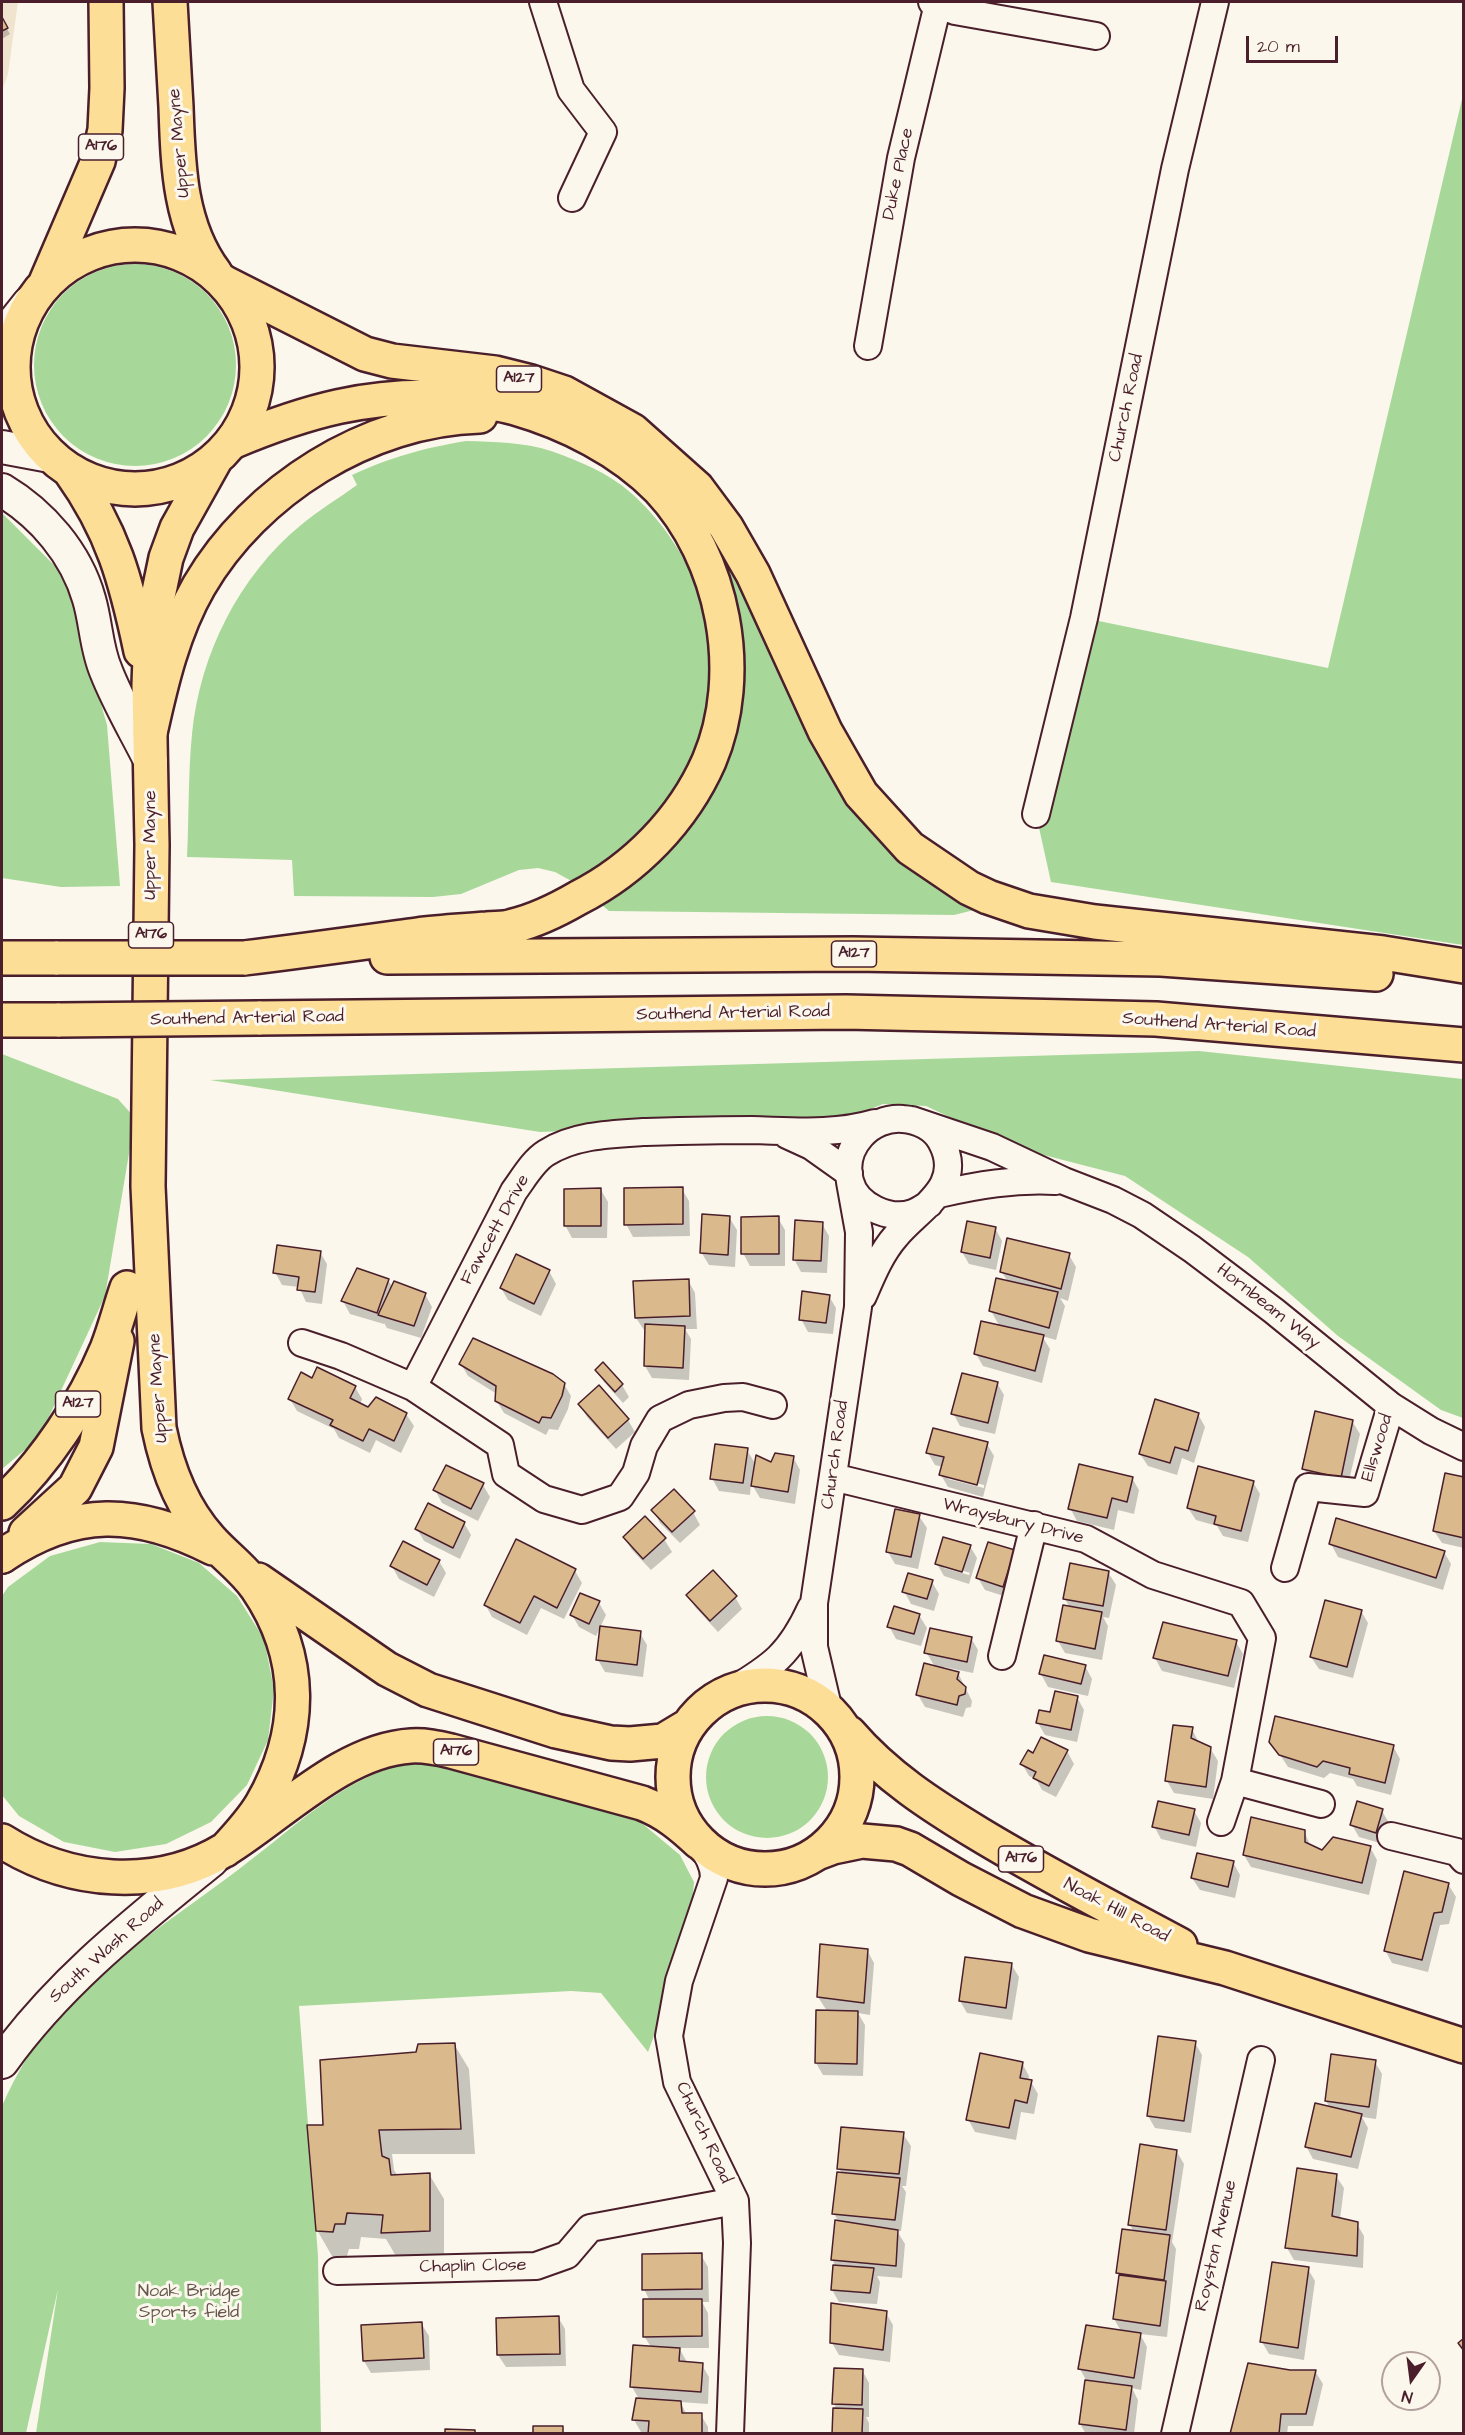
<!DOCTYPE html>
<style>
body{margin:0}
#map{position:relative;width:1465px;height:2435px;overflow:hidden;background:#fbf7ec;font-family:"Architects Daughter",sans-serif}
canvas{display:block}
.frame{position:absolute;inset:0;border:3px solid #4a1f2b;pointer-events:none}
.north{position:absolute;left:1381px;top:2351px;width:60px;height:60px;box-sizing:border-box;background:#fbf7ec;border:2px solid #b4a19f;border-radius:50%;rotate:194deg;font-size:16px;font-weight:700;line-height:24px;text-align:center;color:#4a1f2b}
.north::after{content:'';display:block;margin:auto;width:21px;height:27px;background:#4a1f2b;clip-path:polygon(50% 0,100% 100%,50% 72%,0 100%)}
.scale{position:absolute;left:1246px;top:36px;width:92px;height:27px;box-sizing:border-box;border:3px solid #4a1f2b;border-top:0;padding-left:8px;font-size:18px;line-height:21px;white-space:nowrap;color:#4a1f2b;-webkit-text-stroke:4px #fbf7ec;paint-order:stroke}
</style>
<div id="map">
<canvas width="1465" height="2435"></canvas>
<div class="frame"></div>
<div class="north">N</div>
<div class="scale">20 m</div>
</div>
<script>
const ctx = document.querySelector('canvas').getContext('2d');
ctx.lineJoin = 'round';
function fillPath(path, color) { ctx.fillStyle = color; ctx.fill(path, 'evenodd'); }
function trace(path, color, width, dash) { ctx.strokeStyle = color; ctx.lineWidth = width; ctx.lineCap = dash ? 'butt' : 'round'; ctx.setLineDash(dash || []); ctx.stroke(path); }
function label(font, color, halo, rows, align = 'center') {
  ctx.font = font + ' "Architects Daughter",sans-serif'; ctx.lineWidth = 6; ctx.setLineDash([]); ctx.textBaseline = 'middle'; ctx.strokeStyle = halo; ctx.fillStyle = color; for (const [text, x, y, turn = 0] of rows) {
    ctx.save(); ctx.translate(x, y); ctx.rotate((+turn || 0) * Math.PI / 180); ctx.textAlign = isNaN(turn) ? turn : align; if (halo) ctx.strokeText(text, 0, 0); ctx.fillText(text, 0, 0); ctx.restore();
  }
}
fillPath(new Path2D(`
 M2,2H18L8,74L2,91Z`), '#f1e4cf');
fillPath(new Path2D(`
 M1463,95V945L1051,882L1036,814L1084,618L1328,668Z
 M34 365a101 101 0 1 1 202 0a101 101 0 1 1-202 0Z
 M466,441C494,442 524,442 551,451C579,461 609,473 631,493C689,544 722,624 709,701C707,713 707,729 703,741C686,786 655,827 619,858C607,868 590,876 577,884L555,872L538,868L519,870L461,894L433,897L294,896L292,860L187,857C189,816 188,774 192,734C200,654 239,576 301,525C319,510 339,498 357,485L352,475C391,457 424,448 466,441Z
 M2,513L64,575L107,725L120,886L61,887L2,878Z
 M730,561C779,670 819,796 916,873C933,887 955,898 974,910L954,915L609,911L597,901L687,821L732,599L723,562Z
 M1199,1051L1463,1079V1418L1441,1410L1338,1336L1248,1257L1125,1176L978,1138L956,1120L926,1106L883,1104L832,1125H726L540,1132L210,1080Z
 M2,1054L118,1099L135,1118L105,1296L39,1438L2,1469Z
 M100,1542L151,1544L199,1563L237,1596L264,1639L274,1689L268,1740L247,1785L211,1822L166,1844L115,1852L64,1842L19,1816L2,1795V1596L8,1587L50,1556Z
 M706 1777a61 61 0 1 1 122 0a61 61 0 1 1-122 0Z
 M407,1763L437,1764L638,1820L680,1855L694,1882L692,1906L666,1978L659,2022L648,2052L601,1993L571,1991L299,2006L318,2256L321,2433H36L58,2289L26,2433L2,2434V2106C17,2072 34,2043 59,2015C110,1958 183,1912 243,1866C295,1827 342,1779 407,1763Z`), '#a8d899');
fillPath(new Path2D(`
 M2,20L10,34L2,39Z
 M682,1189L689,1201L690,1236L633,1237L626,1224Z
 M601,1190L608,1202L607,1238H572L565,1225Z
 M729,1217L737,1230L735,1267L709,1265L701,1252Z
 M778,1218L785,1230V1266H750L743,1253Z
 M822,1224L829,1236L827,1273L801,1272L794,1259Z
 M995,1228L1002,1241L996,1270L969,1264L962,1252Z
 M320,1252L327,1264L322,1304L306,1302L299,1287L282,1285L275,1272Z
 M1069,1255L1076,1267L1068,1301L1060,1298L1065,1306L1056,1340L1042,1336L1050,1349L1042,1383L983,1366L976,1354L1000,1327L991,1311L1008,1282L1002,1272Z
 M549,1271L556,1284L541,1316L508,1300L501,1288Z
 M388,1280L393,1288L425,1294L432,1307L421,1338L387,1328L384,1323V1324L350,1314L343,1301Z
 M688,1280L695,1293L697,1329H685L691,1339L689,1380L652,1378L645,1366L646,1330H644L636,1318L635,1283Z
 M829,1296L836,1308L833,1334L808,1332L801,1319Z
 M461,1364L564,1384L571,1396L568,1409L558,1430L549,1429L546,1435L504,1413L496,1400L497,1394L468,1376Z
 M597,1370L622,1385L629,1397L623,1403L604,1382Z
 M313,1380L355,1387L362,1399L360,1405L368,1409L406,1414L414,1426L401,1453L376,1440L370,1453L339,1438L334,1429L297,1411L290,1399Z
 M997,1383L1004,1395L995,1434L960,1426L953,1413Z
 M599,1388L628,1420L635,1432L616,1449L587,1417L580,1405Z
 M1198,1414L1205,1427L1194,1463L1182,1458L1177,1475L1148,1466L1140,1454Z
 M1352,1421L1360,1434L1347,1489L1311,1481L1304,1469Z
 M987,1444L994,1456L983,1497L948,1487L941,1475L943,1467L935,1465L928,1453ZM948,1476L984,1485V1488L948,1479Z
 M747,1450L756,1465L771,1464L793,1457L800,1470L795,1504L760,1498L751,1483L750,1495L719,1491L712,1478Z
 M1132,1478L1139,1490L1134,1514L1118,1510L1114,1530L1077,1521L1070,1508Z
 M1464,1479V1548L1442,1543L1434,1531Z
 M1253,1482L1260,1494L1248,1542L1223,1536L1217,1526L1196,1520L1188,1508Z
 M483,1485L490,1497L478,1521L442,1503L435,1490Z
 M653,1510L693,1512L700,1525L680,1543L660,1523Z
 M919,1516L927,1528L918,1569L895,1564L888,1552Z
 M464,1523L471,1535L460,1559L424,1541L417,1529Z
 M624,1537L664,1539L672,1552L651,1570L632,1550Z
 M1331,1544L1444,1552L1451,1564L1443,1590L1338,1557Z
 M970,1546L977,1558L969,1584L944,1576L937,1564ZM944,1565L970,1573L969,1575L944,1568Z
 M1014,1552L1021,1564L1010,1598L985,1590L978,1578Z
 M439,1561L446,1573L434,1597L399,1579L392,1566Z
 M575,1571L582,1583L564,1619L541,1608L527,1635L492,1617L485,1604Z
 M1108,1572L1116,1585L1109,1618L1103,1617L1108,1626L1102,1660L1065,1653L1058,1641L1070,1608L1065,1599Z
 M932,1582L939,1594L934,1611L911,1604L904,1591Z
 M688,1595L735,1597L742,1609L718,1632L695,1607Z
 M599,1603L606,1615L596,1636L579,1627L572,1615Z
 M1361,1611L1368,1623L1353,1678L1319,1669L1311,1657Z
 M919,1615L927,1628L921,1646L896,1639L889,1626Z
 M640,1633L647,1645L643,1677L605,1672L598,1660Z
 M971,1638L978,1650L973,1673L944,1667L943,1670L958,1673L972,1701L971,1707L966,1708L963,1717L925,1707L918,1695L935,1667L926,1652Z
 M1236,1642L1243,1654L1234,1688L1162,1671L1155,1658Z
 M1085,1666L1092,1679L1088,1696L1048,1687L1041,1674Z
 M1077,1697L1084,1710L1077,1742L1045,1735L1038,1723Z
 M1192,1729L1199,1743L1210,1748L1218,1761L1213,1799L1174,1793L1167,1781Z
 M1271,1741L1393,1746L1400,1759L1391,1795L1357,1786L1353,1779L1330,1773L1324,1778L1288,1767Z
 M1067,1751L1074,1764L1056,1797L1042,1790L1036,1779L1029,1776L1022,1764L1034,1755Z
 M1194,1811L1201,1823L1196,1847L1161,1839L1154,1826Z
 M1382,1811L1389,1823L1383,1844L1359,1837L1352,1825Z
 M1304,1831L1311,1847L1323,1852L1370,1847L1377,1860L1369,1895L1251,1867L1244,1855Z
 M1233,1862L1240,1875L1235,1898L1200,1890L1192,1878Z
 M1448,1884L1456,1897L1449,1924L1440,1925L1428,1972L1392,1963L1385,1950Z
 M867,1950L874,1963L870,2015L858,2013L865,2025L863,2076L823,2075L816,2063L827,2011L818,1997Z
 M1011,1964L1019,1977L1012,2020L967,2013L960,2001Z
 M1195,2043L1202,2055L1191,2133L1155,2128L1148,2116Z
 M454,2044L469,2069L475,2154H392L394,2170L398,2176L429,2174L444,2199V2255L397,2258L386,2239L361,2237L359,2249H349L347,2256H332L317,2230L324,2126Z
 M1375,2062L1382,2074L1376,2119L1362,2117L1368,2128L1358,2169L1313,2159L1306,2146L1330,2108L1326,2101Z
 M1022,2063L1029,2076L1028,2081L1031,2082L1038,2094L1034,2114L1021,2112L1016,2140L975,2132L968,2119Z
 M903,2134L911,2146L906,2186H902L906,2192L901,2231H897L905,2244L902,2278L877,2276L880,2282L877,2304L839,2302L832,2290L836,2267L832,2259L839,2222L834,2214L842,2174L839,2168Z
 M1177,2152L1184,2164L1172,2242L1176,2249L1167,2337L1140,2334L1147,2347L1141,2390L1132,2388L1138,2400L1134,2434H1086L1080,2424L1086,2380L1080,2369L1121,2331L1114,2319L1120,2276L1118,2273L1134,2232L1130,2225Z
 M1336,2176L1344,2188L1340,2219L1357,2224L1364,2236L1363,2268L1294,2260L1287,2248Z
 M701,2255L708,2267L709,2302H702L708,2313L709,2348H679L687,2362L702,2365L709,2377L708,2404L680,2402L687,2415H701L708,2427V2434L641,2432L634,2420L639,2399L632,2387L651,2347L644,2336L650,2301L644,2289Z
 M1308,2269L1315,2281L1304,2360L1269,2354L1262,2342Z
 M886,2313L893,2325L890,2362L839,2355L832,2343Z
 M558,2317L565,2329L566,2366L506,2367L498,2355Z
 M421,2323L429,2336L430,2370L371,2373L364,2361Z
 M862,2370L869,2383V2417H866L869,2423V2434H834L837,2410L834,2404Z
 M1315,2371L1323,2384L1313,2426H1288L1287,2434H1232L1290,2372Z`), '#0003');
const building = new Path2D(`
 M2,17L8,28L2,31Z
 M683,1187V1224L624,1225V1188Z
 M601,1188V1226H564V1189Z
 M702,1214L730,1216L728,1255L700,1253Z
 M779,1216V1254H741V1217Z
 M795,1220L823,1222L821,1261L793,1260Z
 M967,1221L996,1227L990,1258L961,1252Z
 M1007,1238L1070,1253L1061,1289L1000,1272Z
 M277,1245L321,1251L315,1292L297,1290L299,1277L273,1273Z
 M516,1254L550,1270L534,1304L500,1288Z
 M357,1268L389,1279L377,1313L341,1301Z
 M996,1278L1058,1292L1049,1328L989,1311Z
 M689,1279L690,1316L635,1318L633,1281Z
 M394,1281L426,1293L414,1326L378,1315Z
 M802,1291L830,1295L826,1323L799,1320Z
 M981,1321L1044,1335L1035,1371L974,1354Z
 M645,1324L685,1326L683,1368L644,1366Z
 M473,1338L553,1374L565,1383L562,1396L551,1418L542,1417L539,1423L495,1401L496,1386L459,1364Z
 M603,1362L623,1384L615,1392L595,1370Z
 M317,1367L356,1386L350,1398L368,1407L376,1397L407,1413L394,1441L369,1429L363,1441L330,1425L333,1420L288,1399L301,1372L312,1378Z
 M962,1373L998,1382L988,1423L951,1414Z
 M599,1385L629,1419L608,1438L578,1404Z
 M1155,1399L1199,1413L1188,1451L1175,1447L1170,1463L1139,1454Z
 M1315,1411L1353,1420L1341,1478L1302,1469Z
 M933,1428L988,1442L977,1485L939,1475L944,1457L926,1453Z
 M715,1444L748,1448L743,1483L710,1479Z
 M775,1453L794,1456L788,1492L751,1486L756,1455L771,1462Z
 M1079,1464L1133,1477L1127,1502L1112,1498L1107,1518L1068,1509Z
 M446,1465L484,1483L471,1509L433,1490Z
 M1198,1466L1254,1481L1241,1531L1214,1524L1216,1516L1187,1508Z
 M1445,1473L1464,1477V1538L1433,1531Z
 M674,1489L695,1511L672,1532L651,1510Z
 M428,1503L465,1522L453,1548L415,1529Z
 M895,1509L920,1514L911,1557L886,1552Z
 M645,1516L666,1538L643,1559L623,1537Z
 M1336,1518L1445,1551L1436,1578L1329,1544Z
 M943,1537L971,1545L962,1572L935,1564Z
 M516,1539L576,1569L557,1608L534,1596L520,1623L484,1605Z
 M403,1541L440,1560L427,1585L390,1566Z
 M988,1542L1015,1550L1003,1587L976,1578Z
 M1070,1563L1109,1571L1103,1606L1063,1599Z
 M713,1570L737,1596L710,1621L686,1595Z
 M908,1573L933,1580L927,1599L902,1592Z
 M580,1593L600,1601L589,1624L570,1615Z
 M1325,1600L1362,1610L1347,1667L1310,1657Z
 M1063,1605L1102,1612L1095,1649L1056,1641Z
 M894,1606L920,1614L914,1634L887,1627Z
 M1163,1622L1237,1640L1228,1676L1153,1658Z
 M600,1626L641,1631L637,1665L596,1660Z
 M930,1628L972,1637L967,1662L924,1653Z
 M1044,1655L1086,1665L1081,1684L1039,1674Z
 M924,1663L959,1672L957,1679L966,1687L965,1694L959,1696L957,1705L916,1695Z
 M1055,1691L1078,1696L1071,1730L1036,1723L1039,1710L1050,1712Z
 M1275,1716L1394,1745L1385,1783L1349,1774L1350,1768L1323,1761L1317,1767L1279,1755L1269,1742Z
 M1173,1725L1193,1727L1191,1738L1211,1747L1206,1787L1165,1781Z
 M1041,1737L1068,1750L1049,1786L1033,1778L1036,1772L1020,1764L1028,1750L1033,1753Z
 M1158,1801L1195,1809L1189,1835L1152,1827Z
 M1357,1801L1383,1809L1376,1833L1350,1825Z
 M1251,1817L1305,1830V1842L1322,1850L1333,1837L1371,1846L1362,1883L1243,1855Z
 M1197,1853L1234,1861L1228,1887L1191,1878Z
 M1404,1871L1449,1883L1442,1912L1434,1913L1422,1960L1384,1951Z
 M820,1944L868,1949L864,2003L817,1997Z
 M965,1957L1012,1963L1006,2008L959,2001Z
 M816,2010L858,2011L857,2064L815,2063Z
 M1158,2036L1196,2041L1184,2121L1147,2116Z
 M455,2043L461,2129L379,2130L382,2156L389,2159L391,2175L430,2173V2231L381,2233L383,2215L347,2213L345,2224H335L333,2232L316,2231L307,2125H323L320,2060L416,2052L418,2044Z
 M980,2053L1023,2062L1020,2078L1032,2080L1027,2103L1015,2100L1009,2128L966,2120Z
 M1331,2054L1376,2060L1369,2107L1325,2101Z
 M1315,2103L1362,2114L1351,2157L1305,2147Z
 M841,2127L904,2132L899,2174L837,2169Z
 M1140,2144L1177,2150L1166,2230L1128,2225Z
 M1297,2168L1337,2174L1332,2216L1358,2222L1357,2256L1285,2248Z
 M837,2172L900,2178L895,2220L832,2214Z
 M835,2220L898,2230L896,2266L831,2260Z
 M1122,2229L1170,2235L1164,2280L1116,2273Z
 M702,2253V2289L642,2290V2254Z
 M1272,2262L1309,2267L1298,2348L1260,2342Z
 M833,2265L874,2268L870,2293L831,2290Z
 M1119,2275L1166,2281L1160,2326L1113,2319Z
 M643,2299H702V2336L643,2337Z
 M831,2303L887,2311L883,2350L830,2343Z
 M559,2316L560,2354L497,2355L496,2318Z
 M422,2322L424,2358L363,2361L361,2325Z
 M1086,2325L1141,2333L1134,2378L1078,2369Z
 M1464,2338V2351L1458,2343Z
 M633,2345L680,2348L679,2361L703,2363L701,2392L630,2387Z
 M1248,2363L1290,2370H1316L1306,2414H1281L1279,2434H1230Z
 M834,2368L863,2369L862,2405L832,2404Z
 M1085,2380L1132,2386L1126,2430L1079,2424Z
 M636,2398L681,2401L682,2413H702V2434H648L649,2421L632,2420Z
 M833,2408L863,2409L862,2434H832Z
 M533,2426H563V2434H533Z
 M445,2429L475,2430V2434H445Z`);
fillPath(building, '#dab98c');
trace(building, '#4a1f2b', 1.5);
const minor = new Path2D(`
 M543,2L571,90L603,132L572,198
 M932,2L955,11L1096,36
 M868,346L901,158L938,4
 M1036,814L1084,618L1175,169L1215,2
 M912,1120L992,1147L1064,1181L1113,1200L1142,1215L1192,1249L1274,1311L1391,1406L1431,1431L1464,1447
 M787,1135L811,1146L849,1173
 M939,1194C978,1185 1014,1179 1055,1181
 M863,1296C872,1275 881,1253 896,1236C919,1208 966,1186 941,1141C934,1128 918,1120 903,1119C871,1116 841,1147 850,1181C856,1206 890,1221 913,1213C919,1211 924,1207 929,1204
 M302,1343L341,1356L413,1387L500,1445L506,1474L544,1499L582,1510L620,1497L636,1473L644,1446L660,1419L689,1405L724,1398L743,1397L773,1405
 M413,1387L514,1191C523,1179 533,1161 546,1153C574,1135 611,1134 643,1132C680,1131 716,1130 752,1130C794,1131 834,1135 875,1123
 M833,1477L1086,1539L1153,1575L1241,1603L1262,1638L1235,1781L1221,1822
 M1285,1568L1308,1487L1365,1493L1391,1406
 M1002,1656L1034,1525
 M731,1691C773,1666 790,1654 811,1608
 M829,1711L814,1647V1603L858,1307L859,1232L850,1182
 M1235,1781L1321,1804
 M1391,1836L1457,1852L1464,1860
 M699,1842C707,1854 714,1864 714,1878L679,1981L669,2036L677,2082L735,2201L737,2243L730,2434
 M337,2271L536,2266L567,2255L590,2228L735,2201
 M1175,2434L1261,2060`);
const tertiary = new Path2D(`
 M2,337L29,303
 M2,447L50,456
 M2,490C42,514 76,553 89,599C96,622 96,648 106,671C118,702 136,732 151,762
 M2,2062C59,1982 136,1922 212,1860`);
const primary = new Path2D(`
 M170,2C172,37 174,72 176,107C178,164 179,225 215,273
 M13 367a122 122 0 1 1 244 0a122 122 0 1 1-244 0Z
 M46,282L98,161L105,130L107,88L106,2
 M215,460L177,528L166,558L151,630L149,685L152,845L148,1186L159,1428C167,1468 182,1508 210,1539C225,1556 244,1569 257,1588C304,1657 303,1732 262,1804C252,1821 238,1836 225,1850
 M70,471C113,531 126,580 141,651
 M26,1533L75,1488L96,1447L117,1341
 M2,1556C75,1507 136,1509 213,1548
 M258,1580L387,1669L428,1690L556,1731L611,1743L630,1744L663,1741L688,1726
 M673 1777a92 92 0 1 1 184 0a92 92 0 1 1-184 0Z
 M849,1733C886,1776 931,1805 979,1834C1045,1874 1113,1909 1180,1945
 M2,1841C68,1883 156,1892 226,1849C281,1815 343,1750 411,1746C425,1745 438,1748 451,1751L642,1803C665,1812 681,1825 699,1842
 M817,1853L833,1847L862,1841L896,1844L910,1849L961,1879L1023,1911L1089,1935L1225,1968L1464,2046`);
const trunk = new Path2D(`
 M223,282L365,354L392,361L495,373L531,382L564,393L633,431L697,488L726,527L753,574L825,731L861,794L910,848L969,888L988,897L1029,911L1095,922L1383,953L1464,966
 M232,442C306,411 370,393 451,398C472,400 494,402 515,408C567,423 621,450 659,489C724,558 746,674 709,761C683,820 635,869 578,898C559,909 534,921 513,926C505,929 496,928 487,929C464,931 440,932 417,935C359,943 302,951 244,958
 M150,733C161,683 173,631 199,586C255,490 368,419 480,416
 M387,957L853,954L1161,959L1376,974
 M2,958H58
 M258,1018L846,1012L1156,1019L1464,1045
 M2,1020H60
 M2,1503C45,1463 84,1404 107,1349C115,1329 120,1308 127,1288
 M2,1556V1555`);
trace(minor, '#4a1f2b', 30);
trace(tertiary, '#4a1f2b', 36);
trace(primary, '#4a1f2b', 38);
trace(trunk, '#4a1f2b', 38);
trace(minor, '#fbf7ec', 26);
trace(tertiary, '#fbf7ec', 32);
trace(primary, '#fcde96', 33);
trace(trunk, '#fcde96', 33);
const trunkBridge = new Path2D(`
 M58,958H244
 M60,1020L258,1018`);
trace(trunkBridge, '#4a1f2b', 38, []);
trace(trunkBridge, '#fcde96', 33);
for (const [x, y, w] of [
 [101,147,45],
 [519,379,45],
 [151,935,45],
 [854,954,45],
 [78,1404,45],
 [456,1752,45],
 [1021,1859,45]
]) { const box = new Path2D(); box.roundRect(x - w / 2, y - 13, w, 26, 4.5); ctx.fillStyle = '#fbf7ec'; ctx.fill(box); trace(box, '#4a1f2b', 1.5); }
label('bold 16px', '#4a1f2b', null, [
 ["A176",101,147],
 ["A127",519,379],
 ["A176",151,935],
 ["A127",854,954],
 ["A127",78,1404],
 ["A176",456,1752],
 ["A176",1021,1859]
]);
label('18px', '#4a1f2b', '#fbf7ec', [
 ["Upper Mayne",180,143,-95],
 ["Duke Place",899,174,-78],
 ["Church Road",1127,408,-78],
 ["Upper Mayne",151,845,-90],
 ["Southend Arterial Road",733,1014,-1],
 ["Southend Arterial Road",247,1019,-1],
 ["Southend Arterial Road",1219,1026,4],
 ["Fawcett Drive",496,1230,-61],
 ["Hornbeam Way",1268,1307,38],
 ["Upper Mayne",159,1388,-94],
 ["Ellswood",1378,1448,-73],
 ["Church Road",836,1455,-82],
 ["Wraysbury Drive",1013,1522,14],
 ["Noak Hill Road",1116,1911,28],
 ["South Wash Road",107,1951,-42],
 ["Church Road",703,2133,65],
 ["Royston Avenue",1217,2246,-77],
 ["Chaplin Close",473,2267,-1]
]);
label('18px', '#66564c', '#fbf7ec', [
 ["Noak Bridge",189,2292],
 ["Sports field",189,2313]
]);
</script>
